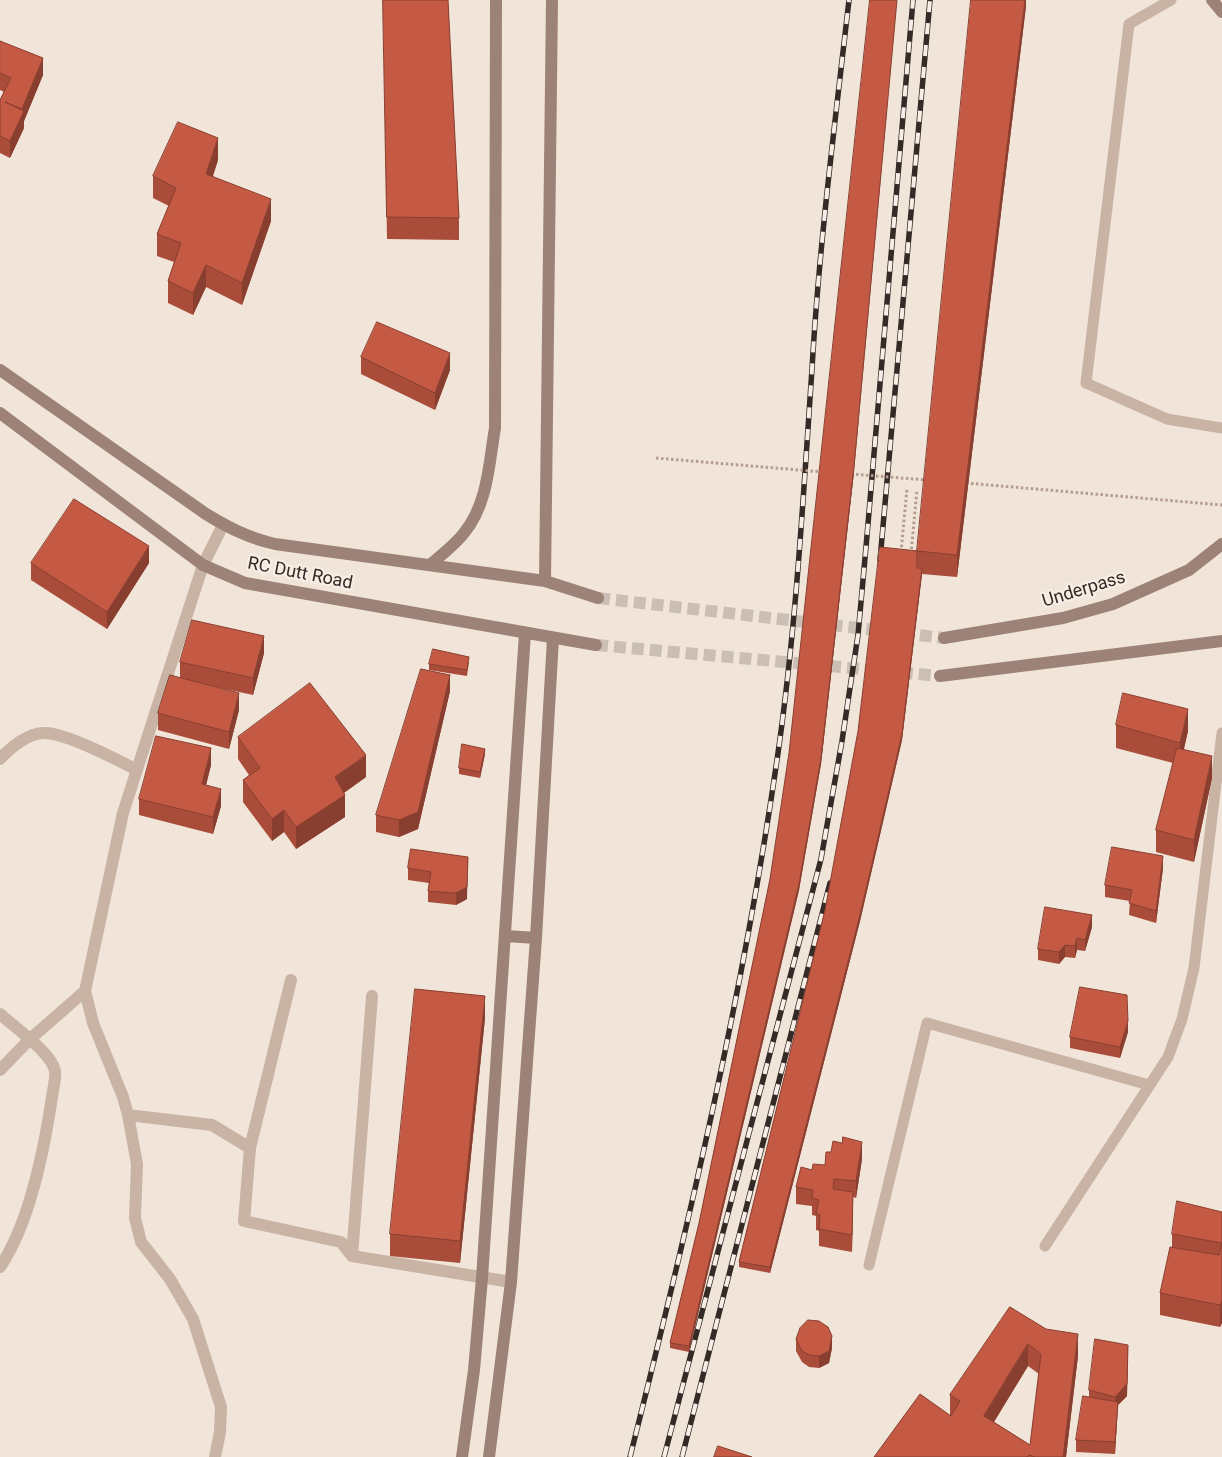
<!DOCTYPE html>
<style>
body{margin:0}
canvas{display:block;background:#f1e4d9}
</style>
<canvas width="1222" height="1457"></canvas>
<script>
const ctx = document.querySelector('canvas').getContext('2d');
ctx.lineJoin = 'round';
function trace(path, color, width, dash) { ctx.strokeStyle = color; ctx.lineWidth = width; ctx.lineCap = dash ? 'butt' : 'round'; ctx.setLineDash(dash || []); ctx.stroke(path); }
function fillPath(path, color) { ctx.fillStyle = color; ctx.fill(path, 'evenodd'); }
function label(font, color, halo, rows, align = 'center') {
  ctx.font = font + ' Roboto,sans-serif'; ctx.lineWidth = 4.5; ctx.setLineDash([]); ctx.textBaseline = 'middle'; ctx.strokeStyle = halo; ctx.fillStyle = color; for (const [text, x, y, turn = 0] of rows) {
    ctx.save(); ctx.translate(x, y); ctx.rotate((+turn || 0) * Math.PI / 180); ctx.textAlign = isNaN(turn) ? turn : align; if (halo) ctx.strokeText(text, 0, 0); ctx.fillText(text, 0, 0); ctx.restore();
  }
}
trace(new Path2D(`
 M598,598L944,638
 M596,645L940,676`), '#cbbfb5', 12, [12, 6]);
trace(new Path2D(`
 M901,552L907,489
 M911,554L917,490`), '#b49d8f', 3, [2.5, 2.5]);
trace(new Path2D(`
 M1171,0L1129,24L1086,383L1167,419L1222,428
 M1045,1246L1168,1057L1182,1019L1194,968L1222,733
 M869,1265L927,1023L1149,1085`), '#c8b3a5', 11);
trace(new Path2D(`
 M0,759C11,747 29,732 46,733C68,734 116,759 137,770
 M0,1014C14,1027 52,1053 55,1071C56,1079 53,1089 52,1097C44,1150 30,1223 0,1267
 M0,1070L29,1040L85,991
 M128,1115L212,1125L250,1148L244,1221L341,1242L352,1256L511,1282
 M250,1148L291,980
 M352,1256L372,996
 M215,1457L220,1432L221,1407L193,1319L170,1279L141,1242L135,1218L137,1164L128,1115L123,1097L93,1023L85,991L123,813L203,565L223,525`), '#c8b3a5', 12);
trace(new Path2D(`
 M1212,0L1222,12
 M0,370L206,514C229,528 249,538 275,544L545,581L598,598
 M0,413L203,565L245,583L596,645
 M430,565C441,555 455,545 464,533C488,504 489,463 495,428L496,0
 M545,581L552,0
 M944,638L1063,618L1113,604L1189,570L1222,544
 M940,676L1222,641
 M506,936L536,938
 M462,1457L474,1370L482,1278L525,633
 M489,1457L511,1282L536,938L553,638`), '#9c8277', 12);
const rail = new Path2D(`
 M880,560L930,0
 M630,1457C688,1227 743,995 777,760C796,630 803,500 812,369C819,246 835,123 849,0
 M664,1457L821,859L842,741L858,635L866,547L913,0
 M682,1457L830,883`);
trace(rail, '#342a26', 5.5);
trace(rail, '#f9eee5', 4, [11]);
trace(new Path2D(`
 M656,458L823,472
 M851,474L927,480
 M966,483L1222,505`), '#b49d8f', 3, [2.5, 2.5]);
fillPath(new Path2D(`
 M383,0H448L459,218V240L387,239Z
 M1026,0V6L957,577L922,574L902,740L860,921L770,1273L739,1267V1262L917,551Z
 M0,41L43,75L24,121V128L10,158L0,153V100L4,92L0,90Z
 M218,160L213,176L271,221L242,305L206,287L193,315L168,303V281L174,262L157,256V234L169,206L153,198V176Z
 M361,357L450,370L435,410L361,374Z
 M854,472L821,764L799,890L689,1352L670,1348V1343L699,1223Z
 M31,563H149L107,629L31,580Z
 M264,653L253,695L211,686L239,710L229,749L158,730V713L180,678V662Z
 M469,662L467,676L429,670V664Z
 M450,691L418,829L399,837L376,832V815Z
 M1116,725L1188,731L1184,749L1212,778L1194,862L1156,852V830L1173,763L1116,748Z
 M238,737L366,777L344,793L345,817L296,849L284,832L272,841L243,802V780L249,775L238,759Z
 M485,754L480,778L459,774V768Z
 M211,765L206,785L221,806L213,834L139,815V799Z
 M411,849L467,899L456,905L428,902V891L429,883L408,880V868Z
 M1163,868L1156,923L1129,915L1130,901L1105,897V885Z
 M1092,927L1085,951L1077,950L1075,958L1065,957L1059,964L1038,960V949Z
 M485,1018L460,1263L390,1256V1234Z
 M1128,1032L1120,1058L1070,1048V1037Z
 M842,1143L862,1159L856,1198L853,1197L852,1252L819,1246V1231L816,1230V1216L812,1215V1206L796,1204V1187L812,1170L825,1165L831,1152Z
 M1222,1212V1323L1220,1327L1160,1315V1293L1172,1247V1234Z
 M1010,1307L1078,1356L1066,1457H874L950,1415V1395ZM1028,1366L1039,1374L1030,1445L994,1422Z
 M796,1339L832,1348L829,1363L819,1368L809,1367L802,1362L796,1351Z
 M1128,1356L1127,1396L1118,1405L1115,1454L1076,1452V1440L1089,1397V1390Z`), '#a94d3a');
fillPath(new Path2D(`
 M897,0L854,472L821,764L799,890L689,1352V1346L854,466Z
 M1025,0H1026V6L957,577V555Z
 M43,58V75L24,121V128L10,158V141L22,115V109Z
 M218,138V160L206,196V174Z
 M271,199V221L242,305V283Z
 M206,265V287L193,315V293Z
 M450,353V370L435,410V393Z
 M149,546V563L107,629V612Z
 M922,568V574L902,740L860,921L770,1273V1267Z
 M264,636V653L253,695V678Z
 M450,675V691L418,829L399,837V820Z
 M239,693V710L229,749V732Z
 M1188,709V731L1180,765V743Z
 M211,748V765L202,801V784Z
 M485,749V754L480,778V772Z
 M366,755V777L335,799V777Z
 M1212,756V778L1194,862V840Z
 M221,789V806L213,834V817Z
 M345,795V817L296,849V827Z
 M284,810V832L272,841V819Z
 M1163,856V868L1156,923V911Z
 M468,857L467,899L456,905V893Z
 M1092,915V927L1085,951V940Z
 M1077,938V950L1075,958V946Z
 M1065,945V957L1059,964V952Z
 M485,996V1018L460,1263V1241Z
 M1128,1021V1032L1120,1058V1047Z
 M862,1142V1159L856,1198V1181Z
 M853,1192V1209L852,1252V1235Z
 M1222,1301V1323L1220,1327V1305Z
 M1078,1334V1356L1066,1457H1063Z
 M832,1336V1348L829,1363L819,1368V1356Z
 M1028,1344V1366L984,1438V1416Z
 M1128,1345L1127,1396L1118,1405L1115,1454V1397Z`), '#893f30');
const building = new Path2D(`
 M383,0H448L459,218L387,217Z
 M870,0H897L854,466L821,758L799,884L689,1346L670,1343L699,1223L770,879L789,753Z
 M971,0H1025L957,555L917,551Z
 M0,41L43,58L22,109L5,102L24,111L10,141L0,136V100L11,78L0,73Z
 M178,122L218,138L206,174L271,199L242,283L206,265L193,293L168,281L181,243L157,234L176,188L153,176Z
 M377,322L450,353L435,393L361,357Z
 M74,499L149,546L107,612L31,563Z
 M880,547L918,551H917V568H922L902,734L860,915L770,1267L739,1262L825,910L858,731Z
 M192,620L264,636L253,678L180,662Z
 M433,649L469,657L467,670L429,664Z
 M421,669L450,675L418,812L399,820L376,815Z
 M170,675L239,693L229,732L158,713Z
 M310,683L366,755L335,777L345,795L296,827L284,810L272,819L243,780L260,768L238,737Z
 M1123,693L1188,709L1180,743L1116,725Z
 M156,736L211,748L202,784L221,789L213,817L139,799Z
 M462,744L485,749L480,772L459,768Z
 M1177,748L1212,756L1194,840L1156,830Z
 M1112,847L1163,856L1156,911L1129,903L1132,890L1105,885Z
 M411,849L468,857L467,887L456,893L428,891L431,872L408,868Z
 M1045,907L1092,915L1085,940L1077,938L1075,946L1065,945L1059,952L1038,949Z
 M1080,987L1127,995L1128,1021L1120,1047L1070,1037Z
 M415,989L485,996L460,1241L390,1234Z
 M843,1137L862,1142L856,1181L834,1179L833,1189L853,1192L852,1235L819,1229L820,1215L816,1213L819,1200L812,1198L813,1190L796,1187L801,1167L812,1170L813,1164L825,1165L826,1152H831L833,1141L842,1143Z
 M1177,1201L1222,1212V1301L1220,1305L1160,1293L1170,1247L1219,1255L1222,1243L1172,1234Z
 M1010,1307L1046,1329L1078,1334L1063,1457H1035L1029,1455L1027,1457H874L920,1394L951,1416L960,1401L950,1395ZM1028,1344L1041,1354L1030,1445L984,1416Z
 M808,1320L819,1321L828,1327L832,1336L829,1351L819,1356L809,1355L802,1351L796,1339L800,1328Z
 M1095,1339L1128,1345L1127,1384L1115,1397L1089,1390Z
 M1083,1396L1118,1402L1115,1442L1076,1440Z
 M718,1446L752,1457H714Z`);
fillPath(building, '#c45a44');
trace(building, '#893f30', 1);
label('18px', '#342a26', '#f9eee5', [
 ["RC Dutt Road",300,574,11],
 ["Underpass",1084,590,-17]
]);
</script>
